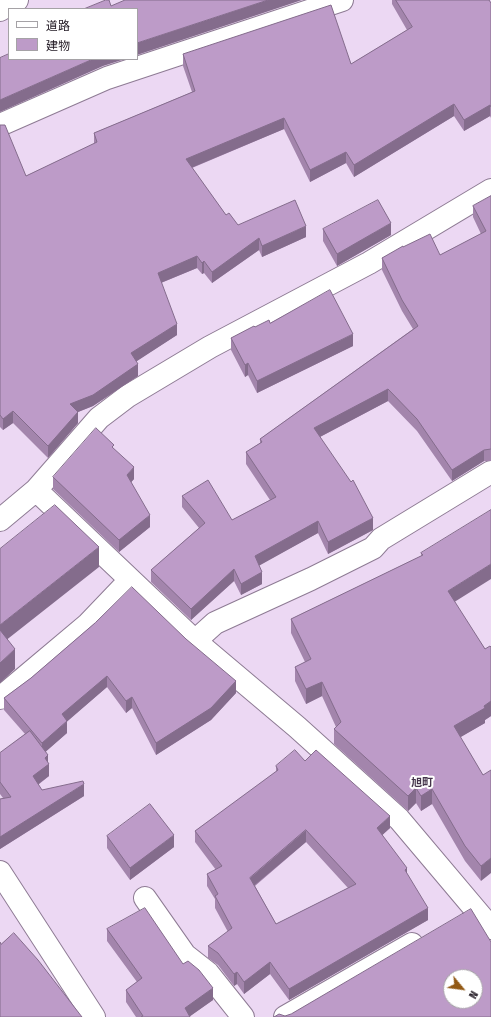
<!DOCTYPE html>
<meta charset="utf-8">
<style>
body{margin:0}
#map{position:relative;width:491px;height:1017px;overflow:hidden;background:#ecd8f3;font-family:"Fira Sans Condensed","Noto Sans JP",sans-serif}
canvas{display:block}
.legend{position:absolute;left:8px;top:8px;width:130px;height:52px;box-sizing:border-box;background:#fff;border:1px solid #a5a2a6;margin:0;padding:5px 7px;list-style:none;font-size:12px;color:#1f1721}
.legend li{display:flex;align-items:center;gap:8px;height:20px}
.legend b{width:20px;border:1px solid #a5a2a6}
.north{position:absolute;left:443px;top:969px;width:40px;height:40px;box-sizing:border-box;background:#fff;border:1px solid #a5a2a6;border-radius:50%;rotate:119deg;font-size:11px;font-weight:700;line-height:16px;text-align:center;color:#1f1721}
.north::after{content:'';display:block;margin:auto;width:14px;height:18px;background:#925914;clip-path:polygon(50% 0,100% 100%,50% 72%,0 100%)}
</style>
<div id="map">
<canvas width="491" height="1017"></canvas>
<ul class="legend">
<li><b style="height:5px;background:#fff"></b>道路</li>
<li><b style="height:11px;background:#bd9bc8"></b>建物</li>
</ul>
<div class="north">N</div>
</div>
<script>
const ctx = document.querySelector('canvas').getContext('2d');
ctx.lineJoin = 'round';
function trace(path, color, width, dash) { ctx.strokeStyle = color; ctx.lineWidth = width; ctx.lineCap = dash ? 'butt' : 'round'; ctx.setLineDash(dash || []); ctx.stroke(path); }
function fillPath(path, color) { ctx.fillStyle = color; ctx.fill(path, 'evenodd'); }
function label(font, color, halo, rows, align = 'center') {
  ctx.font = font + ' "Fira Sans Condensed","Noto Sans JP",sans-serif'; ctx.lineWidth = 4; ctx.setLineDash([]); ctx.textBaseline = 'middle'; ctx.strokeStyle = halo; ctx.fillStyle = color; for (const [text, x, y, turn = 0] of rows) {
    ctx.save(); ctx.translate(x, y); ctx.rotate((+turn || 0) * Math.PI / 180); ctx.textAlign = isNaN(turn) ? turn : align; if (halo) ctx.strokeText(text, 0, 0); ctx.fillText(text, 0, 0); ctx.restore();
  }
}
const minor = new Path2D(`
 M0,10L17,0
 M0,125L107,78L342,0
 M36,490L195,641L297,727L399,819L491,928
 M0,520L36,490L99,418L128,396L210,347L369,263L491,190
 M195,641L215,623L311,579L373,548L381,539L491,472
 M0,698L87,625L130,580
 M0,872L94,1017
 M145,898L185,955L208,973L243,1017
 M285,1017L412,944`);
trace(minor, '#8e7b94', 24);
trace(minor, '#fff', 22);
fillPath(new Path2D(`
 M392,0H489L491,3V118L490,116L464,131L454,116L354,177L346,163L310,182L284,129L192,168L226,215L238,225L306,237L262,257L259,250L212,283L204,273L202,274L197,268L161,283L177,335L136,361L138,376L93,406L78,412V423L48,458L13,423L3,430L0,427V125L26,176L94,144V133L192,92L183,66V54L351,64L407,30L392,4Z
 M491,196V461H484L452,481L417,431L388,401L320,437L373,530L328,554L318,533L259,565L262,584L241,595L234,581L191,620L151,582V570L199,528L182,507V496L232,520L270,500L246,464V452L260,443V439L413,329L402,311L382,270V258L403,247L440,255L481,234L473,217V206Z
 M323,229L391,235L337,266L323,241Z
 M270,323L353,346L257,393L248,375L245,377L231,350V338L255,327Z
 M114,449L134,479L131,482L150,527L119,552L53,489V477Z
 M421,553L454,602L485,649L491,647V716L485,720V723L460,737L483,775L481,881L465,861L432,804L421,811L416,803L408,811L334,744V729L336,727L322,696L306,704L295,681V667L305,662L291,633V619L421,556Z
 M95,623L236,693L211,720L156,755L132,708L126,713L107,687L67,721V733L46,751L48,763L49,776L38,785L42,790L84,796L0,849V799L3,798L0,794V753L25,734L4,710V698L31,678Z
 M305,761L390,828L382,835L407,874L428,920L289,1000L270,974L244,994L237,984L234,986L218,965L208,958V946L228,932L215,908V899L207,886V874L216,870L195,842V831L276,772V766ZM306,842L348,888L276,924L255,886Z
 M107,836L174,847L130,880L107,848Z
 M107,929L183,964L213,1000L190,1016V1017H136L126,1002V990L137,982L107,941Z`), '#a385ac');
fillPath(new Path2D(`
 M268,0H302L137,55V43Z
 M93,59H125L103,66L0,112V100Z
 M454,104V116L354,177V165Z
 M490,105V116L464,131V120Z
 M284,118V129L186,170V159Z
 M346,152V163L310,182V170Z
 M391,223V235L337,266V254Z
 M306,226V237L262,257V246Z
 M259,238V250L212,283V272Z
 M197,256V268L158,284V273Z
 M204,261V273L202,274V263Z
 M177,324V335L131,365V353Z
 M353,334V346L257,393V381Z
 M248,363V375L245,377V365Z
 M138,364V376L93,406L78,412V423L48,458V446L70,404Z
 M388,389V401L314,440V428Z
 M13,411V423L3,430V419Z
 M484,450V461L452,481V470Z
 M134,467V479L127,487V475Z
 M150,515V527L119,552V540Z
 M373,518V530L328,554V542Z
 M318,521V533L255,568V556Z
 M99,547V567L0,645V625Z
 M491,564V579L448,606V591Z
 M234,569V581L191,620V609Z
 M262,572V584L241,595V584Z
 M15,649V669L0,683V663Z
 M107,676V687L62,726V714Z
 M236,681V693L211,720L156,755V743Z
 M322,682V696L306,704V689Z
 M132,697V708L126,713V701Z
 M491,701V716L485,720V723L454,741V726Z
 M67,721V733L42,755V743Z
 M48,755V765L49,764V776L33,788V776L45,758Z
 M84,784V796L0,849V837Z
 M416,788V803L408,811V796Z
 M432,789V804L421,811V796Z
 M390,816V828L377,840V828Z
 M306,830V842L250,889V878Z
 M174,835V847L130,880V868Z
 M491,858V873L481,881V866Z
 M407,868V880L405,870Z
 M428,908V920L289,1000V989Z
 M270,962V974L244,994V982Z
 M237,972V984L234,986V974Z
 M213,988V1000L189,1017L185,1008Z`), '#846c8c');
const building = new Path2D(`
 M106,0H109L111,6L125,0H268L137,43V9H84Z
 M396,0H489L491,3V107L490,105L464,120L454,104L354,165L346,152L310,170L284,118L186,159L226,215L229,213L238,225L295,200L306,226L262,246L259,238L212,272L204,261L202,263L197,256L158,273L177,324L131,353L138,364L93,395L70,404L78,412L48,446L13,411L3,419L0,415V125H5L26,176L97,142L94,133L195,91L183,54L331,5L351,64L412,27Z
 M9,54V59H93L0,100V58Z
 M491,196V449L484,450L452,470L417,419L388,389L314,428L351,482L353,480L373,518L328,542L318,521L255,556L262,572L241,584L234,569L191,609L151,570L205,523L182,496L208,480L232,520L276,497L246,452L262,442L260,439L418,326L402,300L382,258L403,246V247L430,234L440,255L486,231L473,206Z
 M378,200L391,223L337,254L323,229Z
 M330,290L353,334L257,381L248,363L245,365L231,338L254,326L255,327L269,320L270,323Z
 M96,428L114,445L112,447L134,467L127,475L150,515L119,540L53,477Z
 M55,505L99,547L0,625V549Z
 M491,510V564L448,591L485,649L490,646L491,647V701L484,706L485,708L454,726L483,775L491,770V858L481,866L465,846L432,789L421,796L416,788L408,796L334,729L341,722L322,682L306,689L295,667L311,659L291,619L423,555L421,553Z
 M132,587L186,639L236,681L211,708L156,743L132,697L126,701L107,676L62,714L67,721L42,743L4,698L31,678L95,623Z
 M0,630L15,649L0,663Z
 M30,731L48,755L45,758L49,764L33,776L42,790L83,781L84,784L0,837V799L11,797L0,782V753Z
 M295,750L305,761L316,750L390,816L377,828L407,868L405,870L428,908L289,989L270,962L244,982L237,972L234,974L218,953L208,946L232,928L215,896L218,894L207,874L222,866L195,831L278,770L276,766ZM306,830L356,884L276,924L250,878Z
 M150,804L174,835L130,868L107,836Z
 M145,908L183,964L188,961L199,970L213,988L185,1008L190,1017H141L143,1016L126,990L142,978L107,929Z
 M471,909L491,942V1017H274L279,1014L285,1016L291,1014ZM451,977H475V1001H451Z
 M14,933L38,960L82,1017H0V942L1,944Z`);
fillPath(building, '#bd9bc8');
trace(building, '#846c8c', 1);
label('bold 11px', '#44344a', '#fff', [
 ["旭町",422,783]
]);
</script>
